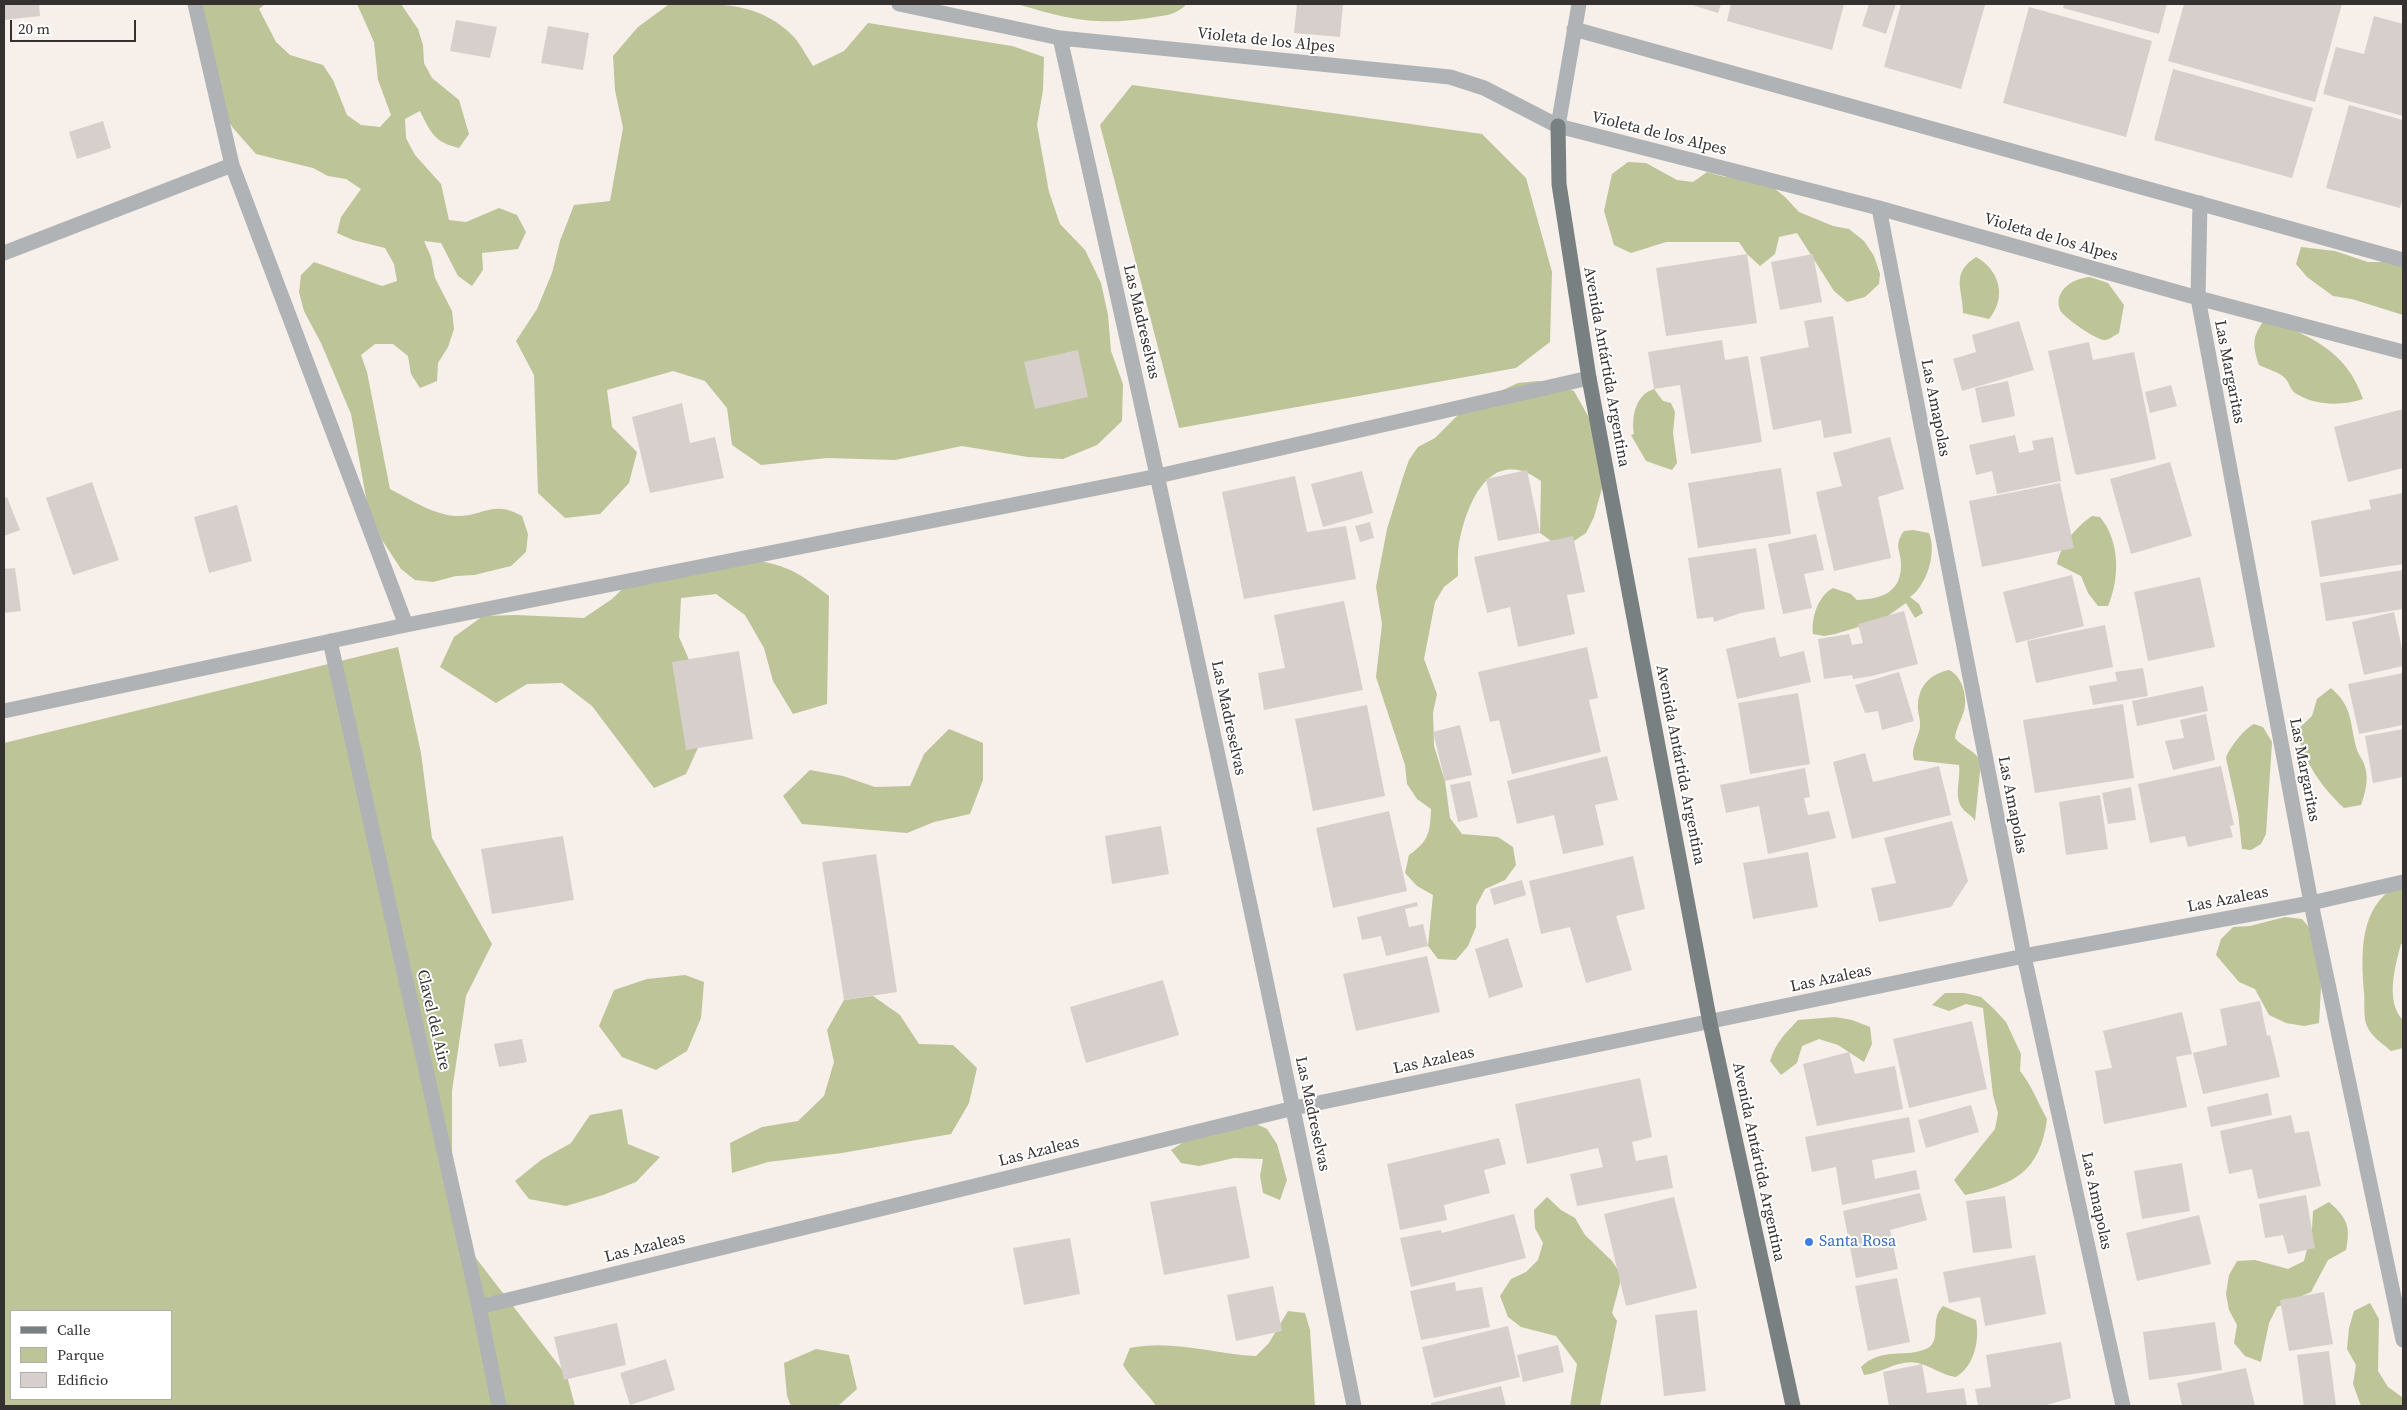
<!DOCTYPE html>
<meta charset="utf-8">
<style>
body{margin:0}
#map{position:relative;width:2407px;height:1410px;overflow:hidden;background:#f6efea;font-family:"Source Serif 4",serif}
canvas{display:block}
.frame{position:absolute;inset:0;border:5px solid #343130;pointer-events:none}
.legend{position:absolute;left:10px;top:1310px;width:162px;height:90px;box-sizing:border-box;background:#fff;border:1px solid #aeadac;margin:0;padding:6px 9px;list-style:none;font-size:15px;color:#343130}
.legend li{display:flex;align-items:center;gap:10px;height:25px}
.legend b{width:25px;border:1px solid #aeadac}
.scale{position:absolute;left:10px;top:20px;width:126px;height:22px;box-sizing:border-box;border:2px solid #343130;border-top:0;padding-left:6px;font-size:15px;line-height:18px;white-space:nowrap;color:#343130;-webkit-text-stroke:4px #fff;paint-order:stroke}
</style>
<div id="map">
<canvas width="2407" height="1410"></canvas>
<div class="frame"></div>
<ul class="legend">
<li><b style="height:6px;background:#798082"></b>Calle</li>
<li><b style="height:14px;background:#bdc497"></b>Parque</li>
<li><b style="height:14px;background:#d7cfcb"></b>Edificio</li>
</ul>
<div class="scale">20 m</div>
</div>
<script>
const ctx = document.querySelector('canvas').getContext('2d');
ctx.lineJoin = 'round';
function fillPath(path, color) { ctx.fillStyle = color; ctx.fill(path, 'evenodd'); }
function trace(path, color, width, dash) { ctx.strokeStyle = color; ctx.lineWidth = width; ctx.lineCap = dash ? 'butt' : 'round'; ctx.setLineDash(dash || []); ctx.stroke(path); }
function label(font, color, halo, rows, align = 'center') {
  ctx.font = font + ' "Source Serif 4",serif'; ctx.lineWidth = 4; ctx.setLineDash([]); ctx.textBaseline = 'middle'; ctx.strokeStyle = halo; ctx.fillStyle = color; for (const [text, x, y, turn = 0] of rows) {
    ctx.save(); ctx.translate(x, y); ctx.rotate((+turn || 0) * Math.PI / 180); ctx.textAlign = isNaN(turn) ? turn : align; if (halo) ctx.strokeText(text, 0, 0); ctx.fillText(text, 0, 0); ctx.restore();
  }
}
fillPath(new Path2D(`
 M200,4H265L259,9L276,42L290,55L323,65L333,80L347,115L361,125L380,127L391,115L378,80L374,42L357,4H401L418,29L423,45L424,63L432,78L459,100L469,134L459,148C434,142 431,133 420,111L405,119L406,138L415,155L441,184L449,220L466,222L499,208L517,215L526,232L518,249L482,253L483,270L472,286L458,276L441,243L424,241L431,257L435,278L452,311L454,329L448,347L438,363L437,381L420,388L411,374L408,356L393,344H375L361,355L367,372L390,489C410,499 431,514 455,516C484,517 491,499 522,516L528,534L526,552L511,566L474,575L456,576L433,582L415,580L401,569L382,540L367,503L351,414L321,343L304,311L299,292L301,275L314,262L382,286L397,281L394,264L385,248L353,240L337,233L341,217L361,189L346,179L328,176L313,168L256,154L233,128L213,97Z
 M674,4C720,4 759,1 794,37C801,45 807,57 813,66L844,51L868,23L1012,46L1044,57L1043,90L1037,125L1049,192L1060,224L1085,250L1101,283L1108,315L1111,351L1123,384L1122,421L1097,445L1063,459L1028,457L962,446L895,460L827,458L761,465L732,445L727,408L705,381L673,371L607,390L612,427L637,452L629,483L600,514L565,518L538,493L534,375L516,341L537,309L552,273L560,241L574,205L610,201L623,128L615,90L613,56L638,27L668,5Z
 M1017,4H1187C1174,16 1166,15 1149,18C1096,26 1067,19 1017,4Z
 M1132,85L1482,134L1526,178L1552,272L1550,342L1516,368L1179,428L1100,125Z
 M1628,162L1646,163L1677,180L1693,182L1707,172L1725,177L1741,174L1773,187L1786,198L1799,212L1833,226L1849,229L1864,241L1874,256L1880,274L1879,284L1865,297L1847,302L1834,291L1797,233L1779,237L1775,254L1760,266L1747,254L1739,242H1666L1631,253L1614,245L1604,211L1612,174Z
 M2301,247L2335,251L2368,262H2403V315L2352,299L2333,296L2307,277L2296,264Z
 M1976,257C2000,270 2007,298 1989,319L1963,313C1963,289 1950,274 1976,257Z
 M2090,277L2108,283L2124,305L2119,333C2115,335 2109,340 2105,340C2097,341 2063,317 2060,310C2053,290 2074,278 2090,277Z
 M2266,318C2310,337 2346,349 2363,399C2342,406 2315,406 2295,393C2290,390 2289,381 2284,377C2278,372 2267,369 2259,365C2252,344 2252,336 2266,318Z
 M1538,381L1556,384L1574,391L1593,425L1604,481L1594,517L1586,533L1571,543H1554L1540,533L1541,481C1494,446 1469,496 1460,538C1457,550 1458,564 1458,576L1444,587L1435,602L1424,659L1437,694L1433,713L1434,746L1445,781L1450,818L1462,834L1498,837L1513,847L1516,865L1505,880L1485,889L1476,906V927L1468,946L1456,960L1438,959L1428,946L1433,895L1417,886L1405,873L1409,855C1429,841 1430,833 1431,809L1417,799L1407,784L1405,765L1376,677L1382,624L1376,587L1387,529L1403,477L1409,460L1418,447L1435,438L1461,412L1479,401L1518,383Z
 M1654,389L1663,401L1671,403L1675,412L1673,433L1677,463L1672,470L1646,461L1631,435L1634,434C1631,417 1636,394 1654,389Z
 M2092,516L2100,517C2120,541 2120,578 2108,606H2098L2088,593L2081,576L2057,564C2060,546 2077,526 2092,516Z
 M1913,530L1929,533C1937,553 1927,585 1910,597L1919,604L1923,613L1915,618L1906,603L1882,620L1835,634L1824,636L1813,634C1811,618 1818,596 1833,588L1851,594L1857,600C1881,599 1901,593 1901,565C1901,548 1893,547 1904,531Z
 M736,559C781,562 793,568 829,596L827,704L793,714L773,681L764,648L745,615L716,594L681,598L679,637L694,671L702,739L686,774L654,788L592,706L562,683L527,684L496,703L440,667L454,637L483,616L516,615L584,618L612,599L636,576Z
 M398,647L421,753L432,838L492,944L466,996L452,1091V1169L465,1244L567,1376L575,1406H4V743ZM11,1311H171V1399H11Z
 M1949,670C1962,676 1968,696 1964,711C1961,721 1956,728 1955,738C1963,748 1975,750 1981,762L1975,821C1972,815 1967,814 1963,809C1953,797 1961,780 1959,765L1914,760C1910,749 1918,739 1920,727C1921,719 1917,712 1918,704C1919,685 1931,674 1949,670Z
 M2331,688C2354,708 2349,723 2357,750C2359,756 2364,761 2365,767C2369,780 2365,793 2361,805L2344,808C2318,783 2307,765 2296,731L2312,716L2317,699Z
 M2254,724L2263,727L2272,742L2266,834L2261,844L2251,850L2242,849L2238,813L2226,758C2229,748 2244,729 2254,724Z
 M949,729L983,743V780L970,814L934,822L907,833L802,824L783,796L810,770L843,776L875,787L910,786L924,754Z
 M2403,882V944H2401C2395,966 2385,1002 2403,1020V1048L2391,1051C2383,1044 2371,1036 2367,1026C2363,1018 2365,1002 2364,992C2361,950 2359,904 2403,882Z
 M2285,917L2302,919L2313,932L2321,987L2319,1023L2304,1026L2286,1023L2269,1015L2255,989L2239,982L2216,955L2221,939L2233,927L2250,926Z
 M685,975L704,982L701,1018L687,1051L656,1070L622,1057L599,1026L614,990L647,979Z
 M1945,993H1964L1981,997L1994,1009L2006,1022L2021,1054L2020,1071C2032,1086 2038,1103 2047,1119C2040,1172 2014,1185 1965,1195L1954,1180L1995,1129L1998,1113L1993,1095L1983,1008L1966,1004L1949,1011L1932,1005Z
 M873,996L900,1015L919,1044L953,1045L977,1068L969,1103L951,1134L842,1153L768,1162L732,1173L730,1143L762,1127L798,1121L824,1096L834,1062L827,1030L844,1000Z
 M1835,1017L1852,1020L1870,1027L1872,1044L1864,1062L1838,1045L1819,1039L1802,1046L1797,1063L1781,1075L1770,1061C1776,1042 1785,1034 1798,1020Z
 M622,1109L628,1144L660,1157L636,1182L603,1195L566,1206L529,1199L515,1181L541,1160L571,1143L590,1115Z
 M1252,1122L1267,1129L1277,1144L1287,1180L1280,1200L1263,1193L1260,1176L1263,1159L1234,1158L1199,1166L1181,1163L1171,1150L1187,1140Z
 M1547,1197L1561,1210L1575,1218L1585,1235L1612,1261L1622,1276L1612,1313L1617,1321L1600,1406H1570L1577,1364L1556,1336L1521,1327L1508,1317L1500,1296L1511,1279L1526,1272L1538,1260L1543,1243L1535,1228L1534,1210Z
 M2329,1202C2347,1218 2351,1226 2346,1250L2328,1260L2311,1292L2277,1307L2269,1323L2261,1362L2245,1356L2234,1343L2237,1325L2229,1310L2226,1294L2229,1275L2237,1261L2255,1260L2288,1269L2304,1261L2312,1229L2313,1211Z
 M2370,1303L2379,1319L2378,1371L2388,1387L2402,1397L2403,1406H2361L2353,1384L2356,1365L2347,1349L2349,1328L2354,1311Z
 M1943,1306L1976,1320C1980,1341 1974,1366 1956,1377C1942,1375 1931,1366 1918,1363C1898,1359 1883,1373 1864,1375L1861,1367C1882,1346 1907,1359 1928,1348C1942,1339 1929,1320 1943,1306Z
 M1288,1311L1305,1313L1310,1330L1315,1406H1156C1146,1391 1133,1381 1123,1365L1130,1348C1171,1339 1214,1354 1256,1356L1269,1343Z
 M816,1349L849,1355L857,1389L838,1406H791L787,1396L784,1363Z`), '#bdc497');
fillPath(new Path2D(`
 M4,4H39L40,16L4,20Z
 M1297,4H1343L1340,37L1294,33Z
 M1689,4H1721L1718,13Z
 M1731,4H1844L1832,50L1727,21Z
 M1869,4H1896L1886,34L1862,26Z
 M1901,4L1985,5L1961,89L1884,67Z
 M2064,4H2167L2159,34L2063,8Z
 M2184,4H2342L2315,102L2168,61Z
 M2029,7L2152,41L2126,137L2003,103Z
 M2374,16L2403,24V116L2323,94L2336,47L2364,54Z
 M456,20L497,27L490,58L450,51Z
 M548,26L589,33L583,70L541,63Z
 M2173,69L2313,108L2292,178L2154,140Z
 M2349,105L2403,120V198L2400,208L2326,188Z
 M103,121L111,148L77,159L69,132Z
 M1747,254L1757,323L1666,336L1656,268Z
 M1813,254L1822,302L1780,310L1771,262Z
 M1833,316L1852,433L1824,438L1821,420L1773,430L1760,357L1809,347L1804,321Z
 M2019,321L2034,370L1962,391L1953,359L1976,352L1972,335Z
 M1722,340L1725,360L1748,356L1762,442L1691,454L1680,385L1654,389L1648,352Z
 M2089,342L2093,360L2134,352L2156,459L2077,475L2075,473L2048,351Z
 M1078,350L1088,397L1035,409L1024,362Z
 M2008,381L2015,416L1982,423L1975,388Z
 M2171,385L2177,406L2150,413L2145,392Z
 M682,403L690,443L715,437L724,478L650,493L632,417Z
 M2403,409V468L2348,482L2334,427Z
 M2015,435L2019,453L2034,450L2032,441L2053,437L2061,481L1997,494L1992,471L1976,475L1969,445Z
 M1890,437L1904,489L1878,497L1891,558L1834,571L1816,492L1842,486L1833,453Z
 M2170,462L2192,536L2131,554L2110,479Z
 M1781,468L1791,534L1698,548L1688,483Z
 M1527,470L1540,533L1498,541L1486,479Z
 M1362,471L1373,513L1323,527L1311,484Z
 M1295,476L1307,532L1346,526L1356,579L1244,599L1222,492Z
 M92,482L119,560L73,575L46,498Z
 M2060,483L2074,548L1982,567L1969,501Z
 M2403,493V564L2320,577L2311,521L2371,509L2369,500Z
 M7,497L20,530L4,536V498Z
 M237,505L252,561L209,573L194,517Z
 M1370,522L1374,538L1360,542L1355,526Z
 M1816,534L1824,570L1804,574L1812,608L1783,614L1768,544Z
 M1573,536L1585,592L1567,595L1575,634L1518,647L1510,607L1487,613L1474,557Z
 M1756,548L1765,609L1741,613L1714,622L1713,617L1697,619L1688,558Z
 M15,568L21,611L4,613V569Z
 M2403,570V609L2326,621L2320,583Z
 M2072,575L2084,626L2016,643L2003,592Z
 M2200,577L2215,647L2148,661L2134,592Z
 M1344,601L1363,690L1264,710L1258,673L1285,668L1274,615Z
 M1904,611L1918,664L1872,676L1853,679L1852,675L1824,679L1818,639L1849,634L1852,645L1863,643L1858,624Z
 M2394,612L2403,653V666L2364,675L2352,622Z
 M2105,625L2113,667L2036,683L2027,641Z
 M1775,637L1780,657L1804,651L1811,682L1737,699L1726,649Z
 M1587,647L1598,698L1589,700L1601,752L1512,774L1499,720L1490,722L1478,672Z
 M739,651L753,739L686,750L672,662Z
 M2143,668L2148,696L2093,705L2089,686L2117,681L2115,672Z
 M1899,672L1914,721L1882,730L1878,711L1865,713L1855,685Z
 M2403,673V725L2359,734L2348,684Z
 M2203,686L2208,711L2137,726L2132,701Z
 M1798,693L1810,764L1750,774L1738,703Z
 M2123,704L2134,778L2035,793L2023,720Z
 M1367,705L1385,796L1313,811L1295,719Z
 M2206,714L2215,760L2173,770L2165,741L2184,738L2180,720Z
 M1460,725L1472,775L1445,781L1433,732Z
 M2403,729V777L2373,783L2365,736Z
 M1865,753L1873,782L1939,766L1951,815L1852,839L1833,762Z
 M1607,756L1618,800L1595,805L1604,845L1563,854L1554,815L1517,824L1507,781Z
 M2221,766L2234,825L2230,826L2233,837L2188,847L2185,836L2150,843L2138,784Z
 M1805,768L1810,797L1804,798L1808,815L1829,811L1836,838L1768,854L1759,806L1726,813L1720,785Z
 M1470,781L1478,817L1458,822L1450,785Z
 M2131,787L2136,820L2108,824L2102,793Z
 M2100,795L2108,849L2066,855L2059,802Z
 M1389,811L1407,891L1333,908L1316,828Z
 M1952,821L1968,881L1951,907L1879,922L1871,888L1896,883L1884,838Z
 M1161,826L1169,874L1112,884L1105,836Z
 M563,836L574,900L492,914L481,849Z
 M1808,852L1818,907L1753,919L1743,863Z
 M876,854L897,992L844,1000L822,862Z
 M1633,856L1645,909L1616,916L1632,970L1586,983L1570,927L1541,934L1529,881Z
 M1522,880L1526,895L1494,905L1490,889Z
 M1417,902L1418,906L1405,909L1409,927L1423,924L1428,946L1386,956L1381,936L1362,940L1357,917Z
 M1508,938L1523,987L1489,998L1475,949Z
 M1427,956L1440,1012L1356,1031L1343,974Z
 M1163,980L1179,1035L1086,1063L1070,1007Z
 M2260,1001L2267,1036L2270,1035L2280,1077L2203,1094L2193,1053L2227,1045L2220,1009Z
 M2182,1012L2192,1054L2176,1057L2187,1107L2104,1124L2095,1071L2112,1068L2103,1031Z
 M1972,1021L1987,1089L1909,1108L1893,1039Z
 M522,1039L527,1062L499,1067L494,1044Z
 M1849,1052L1855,1074L1895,1066L1903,1109L1817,1126L1803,1064Z
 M1640,1078L1652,1137L1632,1142L1636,1161L1667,1155L1673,1188L1577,1206L1570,1174L1603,1167L1598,1148L1527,1164L1515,1104Z
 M2268,1093L2272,1115L2211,1127L2207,1107Z
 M1971,1105L1979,1132L1926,1148L1918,1120Z
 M2291,1115L2295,1133L2309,1131L2321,1186L2258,1199L2252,1169L2229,1174L2220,1131Z
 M1909,1117L1915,1152L1872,1160L1875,1179L1916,1170L1920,1189L1842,1205L1836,1167L1812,1172L1805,1137Z
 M1499,1138L1506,1164L1484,1170L1490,1193L1444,1205L1447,1220L1400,1230L1387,1164Z
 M2182,1163L2190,1211L2142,1219L2134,1171Z
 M1236,1186L1250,1258L1164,1275L1150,1202Z
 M1920,1193L1927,1220L1890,1230L1898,1269L1856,1278L1843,1211Z
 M2306,1195L2315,1248L2288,1254L2283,1235L2265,1238L2259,1204Z
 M2005,1196L2012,1248L1973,1253L1966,1201Z
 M1674,1197L1697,1288L1626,1306L1604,1214Z
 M1514,1214L1526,1258L1411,1287L1400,1238L1441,1230L1442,1233Z
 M2199,1215L2211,1264L2137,1281L2126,1233Z
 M1070,1238L1080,1294L1024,1305L1013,1248Z
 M2035,1255L2046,1314L1985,1326L1980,1297L1949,1303L1943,1272Z
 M1897,1278L1910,1342L1868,1351L1855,1286Z
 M1455,1282L1456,1291L1482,1287L1490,1327L1421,1340L1410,1291Z
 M1273,1286L1282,1331L1236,1341L1227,1295Z
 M2324,1292L2333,1344L2289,1351L2280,1300Z
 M1697,1310L1706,1391L1664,1396L1655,1315Z
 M2215,1322L2222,1370L2149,1380L2143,1332Z
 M617,1323L626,1365L564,1380L554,1337Z
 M1508,1326L1520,1377L1434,1398L1422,1347Z
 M2061,1342L2071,1398L2043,1406H1978L1975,1389L1991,1387L1986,1355Z
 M1558,1345L1564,1372L1523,1382L1517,1355Z
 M2329,1351L2336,1406H2304L2297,1355Z
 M666,1359L675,1390L630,1405L620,1373Z
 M1922,1364L1927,1393L1964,1388L1967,1406H1889L1883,1372Z
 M2246,1368L2255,1406H2182L2177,1383Z
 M1501,1386L1506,1406H1431V1403Z`), '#d7cfcb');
trace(new Path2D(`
 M195,4L232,165L406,625
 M899,4L1060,38L1450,77L1484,88L1558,126L1879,208L2198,298L2403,352
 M1574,29L2403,260
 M1060,38C1162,493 1262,949 1354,1406
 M1558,126L1579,4
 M2200,203L2198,298L2311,903L2403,1340
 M1879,208L2024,956L2123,1406
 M4,253L232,165
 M330,641L479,1307L499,1406
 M4,711L406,625L1158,476L1589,378
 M479,1307L1294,1108L2024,956L2311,903L2403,882`), '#b0b3b5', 15);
trace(new Path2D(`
 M1558,126L1559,184L1589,378L1710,1023L1793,1406`), '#798082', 15);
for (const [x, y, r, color] of [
 [1809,1242,5,"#3f7fe0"]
]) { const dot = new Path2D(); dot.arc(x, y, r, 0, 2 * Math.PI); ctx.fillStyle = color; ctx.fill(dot); trace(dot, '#fff', 2); }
label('16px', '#343130', '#fff', [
 ["Violeta de los Alpes",1266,41,6],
 ["Violeta de los Alpes",1659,134,14],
 ["Violeta de los Alpes",2051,238,16],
 ["Las Madreselvas",1141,322,77],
 ["Avenida Antártida Argentina",1606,367,80],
 ["Las Margaritas",2229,372,79],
 ["Las Amapolas",1935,408,79],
 ["Las Madreselvas",1228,718,78],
 ["Avenida Antártida Argentina",1680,765,79],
 ["Las Margaritas",2304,770,79],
 ["Las Amapolas",2012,805,79],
 ["Las Azaleas",2228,900,-11],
 ["Las Azaleas",1831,979,-12],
 ["Clavel del Aire",433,1020,77],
 ["Las Azaleas",1434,1061,-12],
 ["Las Madreselvas",1312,1114,78],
 ["Las Azaleas",1039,1152,-14],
 ["Avenida Antártida Argentina",1758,1162,78],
 ["Las Amapolas",2096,1201,78],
 ["Las Azaleas",645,1248,-14]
]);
label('16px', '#366cbe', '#fff', [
 ["Santa Rosa",1819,1242]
], 'left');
</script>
